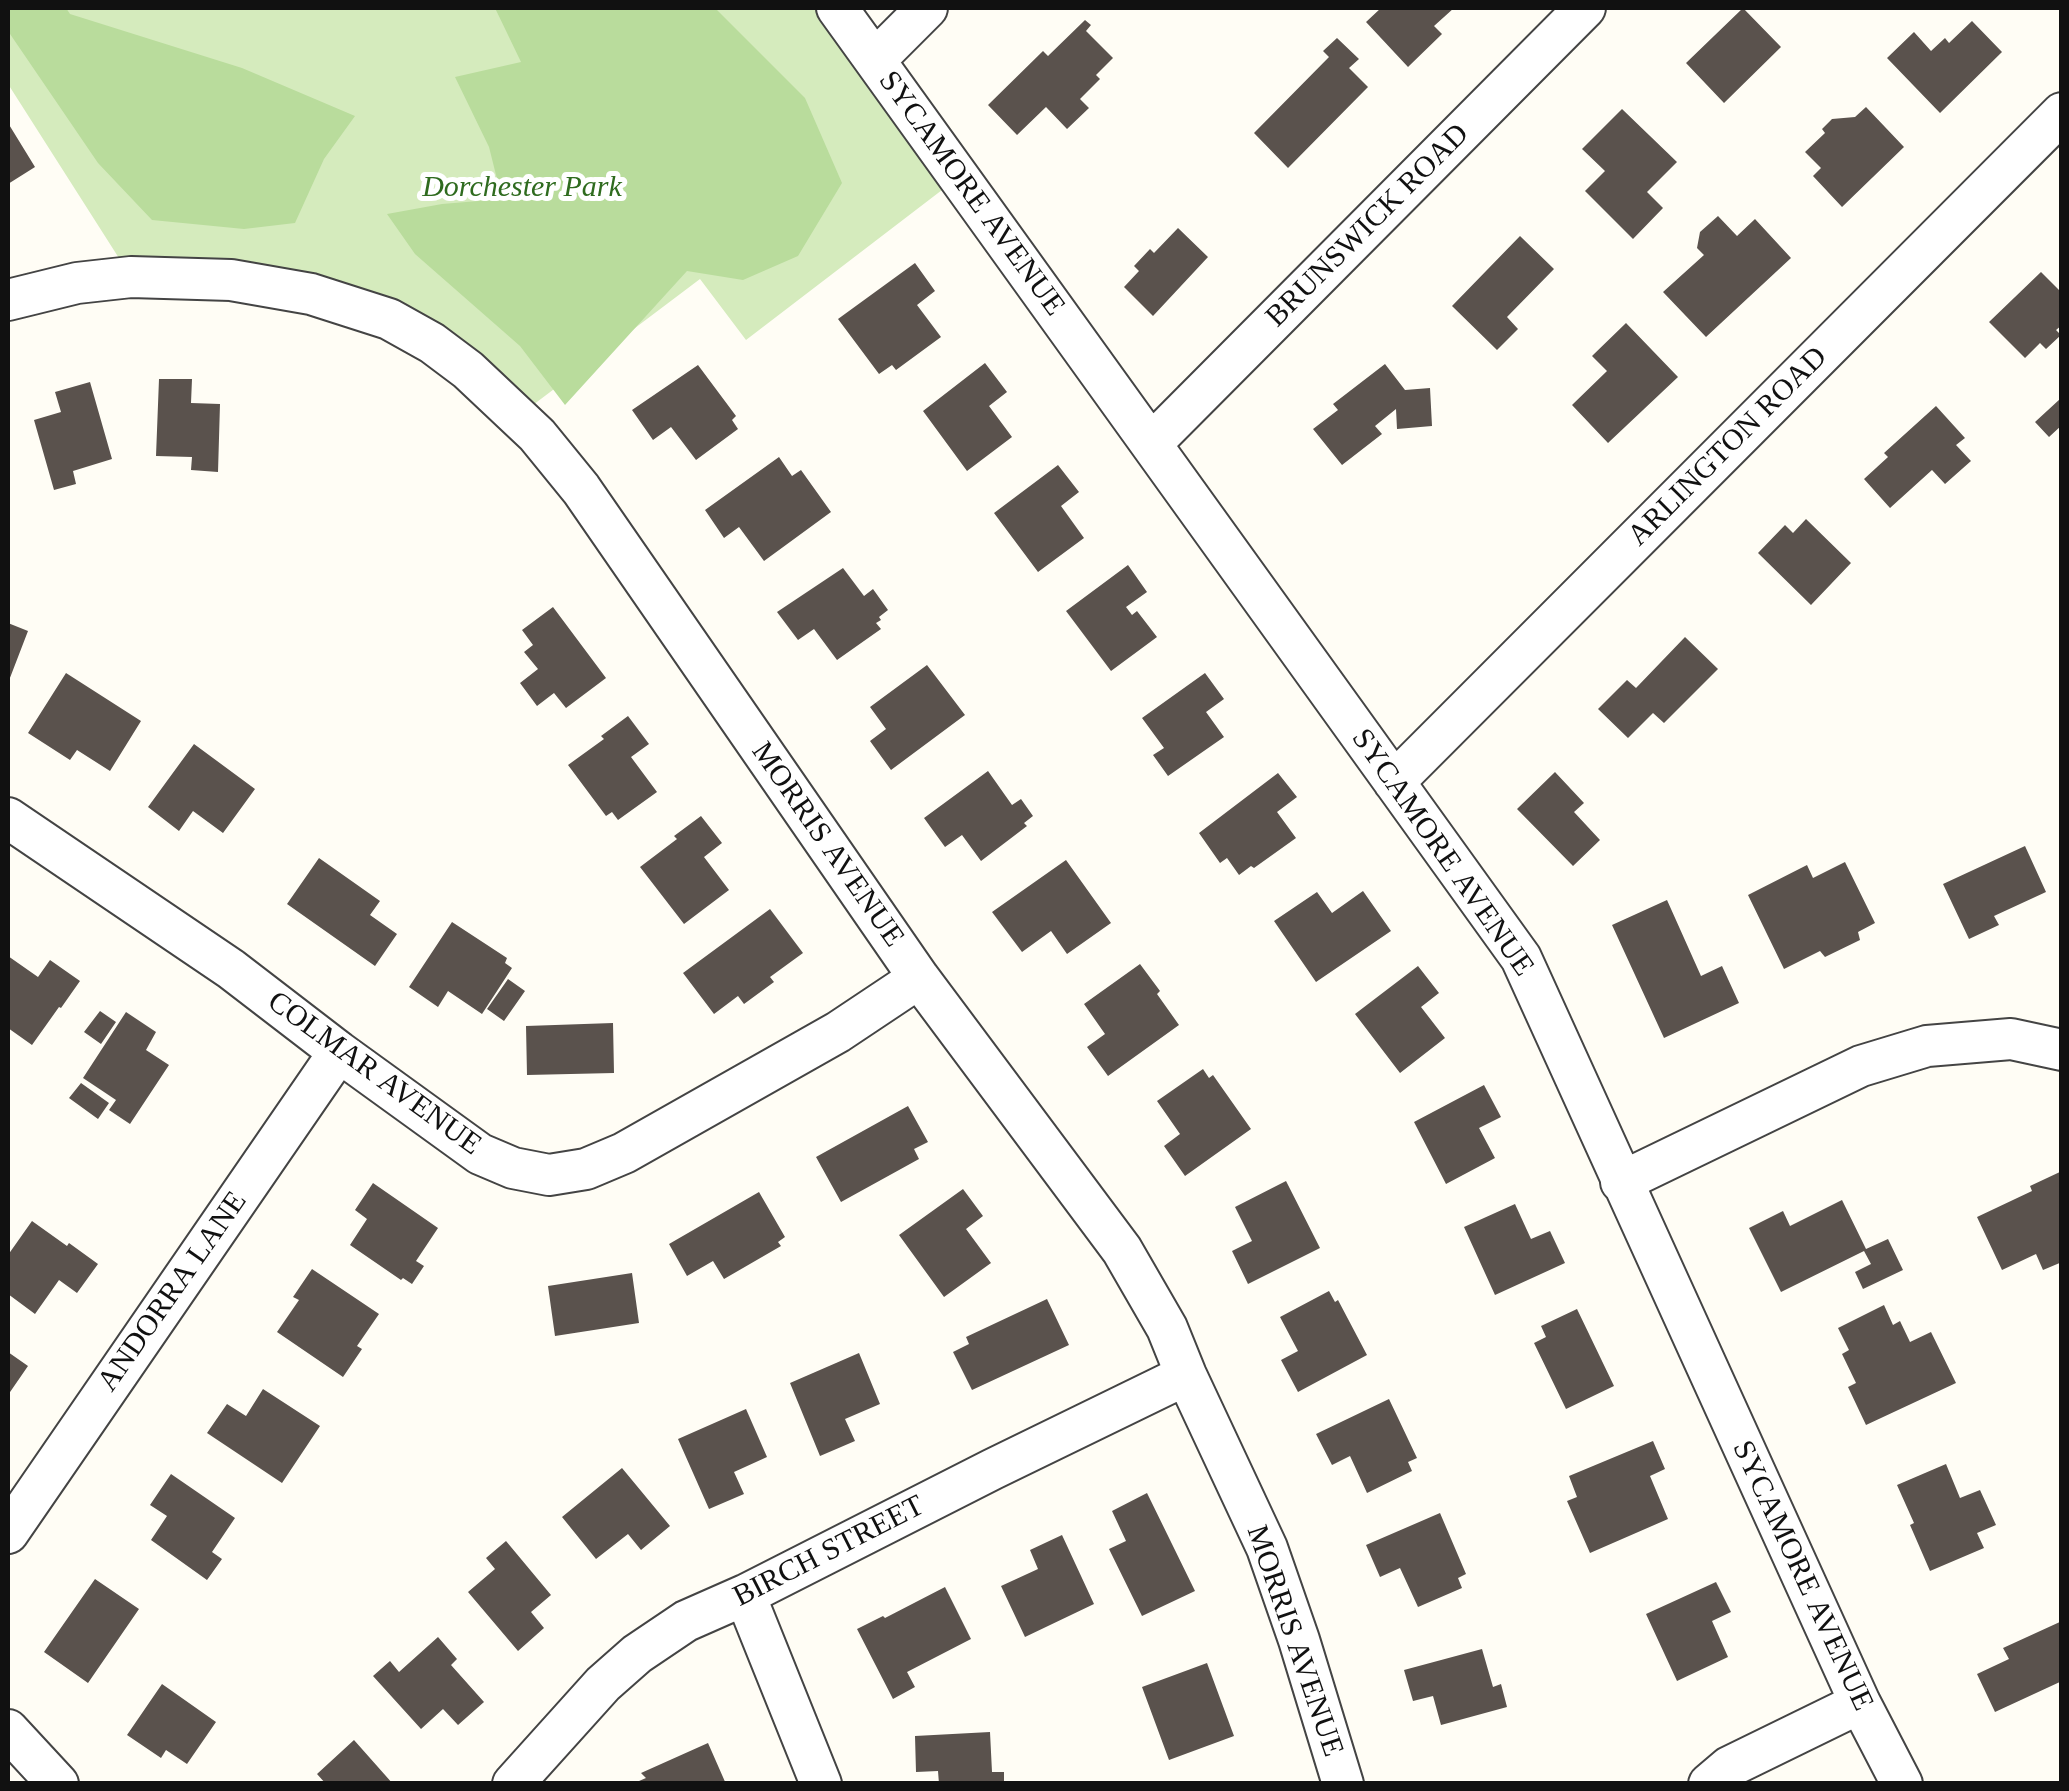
<!DOCTYPE html>
<style>
body{margin:0}
#map{position:relative;width:2069px;height:1791px;overflow:hidden;background:#fffdf5;font-family:"Times New Roman",serif}
canvas{display:block}
.frame{position:absolute;inset:0;border:10px solid #111;pointer-events:none}
</style>
<div id="map">
<canvas width="2069" height="1791"></canvas>
<div class="frame"></div>
</div>
<script>
const ctx = document.querySelector('canvas').getContext('2d');
ctx.lineJoin = 'round';
function fillPath(path, color) { ctx.fillStyle = color; ctx.fill(path, 'evenodd'); }
function trace(path, color, width, dash) { ctx.strokeStyle = color; ctx.lineWidth = width; ctx.lineCap = dash ? 'butt' : 'round'; ctx.setLineDash(dash || []); ctx.stroke(path); }
function label(font, color, halo, rows, align = 'center') {
  ctx.font = font + ' "Times New Roman",serif'; ctx.lineWidth = 10; ctx.setLineDash([]); ctx.textBaseline = 'middle'; ctx.strokeStyle = halo; ctx.fillStyle = color; for (const [text, x, y, turn = 0] of rows) {
    ctx.save(); ctx.translate(x, y); ctx.rotate((+turn || 0) * Math.PI / 180); ctx.textAlign = isNaN(turn) ? turn : align; if (halo) ctx.strokeText(text, 0, 0); ctx.fillText(text, 0, 0); ctx.restore();
  }
}
fillPath(new Path2D(`
 M8,8H836L959,177L746,340L700,279L517,417L389,319L131,277L8,84Z`), '#d5ebbd');
fillPath(new Path2D(`
 M8,8H66L70,14L242,68L355,116L324,159L295,223L244,229L152,220L98,163L8,31Z
 M495,8H715L805,98L842,183L798,256L743,280L687,271L565,405L520,346L415,254L387,214L442,204L502,199L489,147L455,77L521,62Z`), '#b9dc9c');
fillPath(new Path2D(`
 M1381,8H1454L1434,26L1442,34L1408,67L1366,22Z
 M1743,8L1781,47L1724,103L1686,63Z
 M1085,20L1091,25L1086,31L1113,58L1096,75L1100,79L1080,99L1089,108L1067,129L1046,107L1017,135L988,105L1043,51L1048,56Z
 M1972,21L2002,52L1940,113L1887,58L1914,32L1931,51L1945,38L1949,43Z
 M1337,38L1359,59L1349,68L1368,87L1288,168L1254,133L1329,57L1323,51Z
 M1866,107L1904,147L1842,207L1813,176L1821,168L1805,152L1825,133L1822,129L1832,119L1855,117Z
 M1622,109L1677,162L1647,192L1663,208L1633,239L1585,191L1605,171L1582,149Z
 M8,123L35,167L8,184Z
 M1718,216L1737,236L1755,219L1791,258L1706,337L1663,292L1704,255L1697,248L1700,232Z
 M1178,228L1208,257L1153,316L1124,287L1139,271L1134,266L1150,249L1154,253Z
 M1520,236L1554,269L1507,317L1518,329L1497,350L1452,306Z
 M915,263L935,291L917,305L941,337L896,370L892,365L879,374L838,319Z
 M2041,272L2062,293V325L2056,330L2061,335L2046,349L2040,343L2025,358L1989,322Z
 M1626,323L1678,377L1608,443L1572,405L1607,371L1592,356Z
 M985,363L1007,392L989,406L1012,437L967,471L923,411Z
 M1385,364L1405,390L1430,388L1432,426L1397,429L1396,409L1375,426L1382,434L1342,465L1313,429L1338,410L1333,404Z
 M698,365L736,416L732,420L738,429L696,460L671,427L653,440L632,410Z
 M159,379H192L191,403L220,404L218,472L191,470L192,457L156,456Z
 M90,382L112,459L73,471L76,484L54,490L34,420L61,412L55,392Z
 M2060,399L2062,425L2049,437L2035,422Z
 M1936,406L1965,438L1956,445L1971,461L1945,484L1932,470L1890,508L1864,479L1888,457L1884,453Z
 M779,457L792,476L801,470L831,512L764,561L739,527L724,538L705,510Z
 M1058,465L1079,492L1061,506L1084,538L1038,572L994,513Z
 M1806,519L1851,563L1811,605L1758,553L1785,525L1793,533Z
 M1128,565L1147,592L1126,607L1132,615L1137,611L1157,637L1111,671L1066,611Z
 M843,568L864,596L873,589L888,610L879,617L881,620L876,623L881,629L837,660L814,629L798,640L777,612Z
 M553,607L606,678L566,708L554,693L537,706L520,683L538,669L524,652L533,645L522,630Z
 M8,623L28,631L8,683Z
 M1685,637L1718,669L1664,723L1653,713L1628,738L1598,709L1627,680L1636,688Z
 M927,665L965,715L891,770L870,741L886,729L870,707Z
 M66,673L141,721L110,771L77,750L70,760L28,733Z
 M1205,673L1224,699L1206,712L1224,737L1168,776L1153,755L1164,748L1142,718Z
 M628,716L649,744L631,757L657,792L618,820L612,812L606,816L568,765L604,739L601,736Z
 M194,744L255,789L223,833L193,811L179,831L148,807Z
 M988,771L1012,805L1021,799L1033,816L1024,823L1027,826L981,861L962,835L945,847L924,818Z
 M1555,772L1584,803L1574,812L1600,840L1573,866L1517,809Z
 M1278,773L1297,797L1277,812L1296,838L1254,868L1251,866L1239,875L1227,858L1220,863L1199,833Z
 M701,816L722,843L704,857L729,890L684,924L640,867L677,839L674,836Z
 M2025,846L2046,892L1994,916L1999,925L1969,939L1943,884Z
 M319,858L380,901L370,915L397,934L375,966L287,904Z
 M1066,860L1111,923L1067,954L1051,931L1022,952L992,912Z
 M1845,862L1875,923L1858,932L1860,940L1825,957L1820,951L1784,969L1748,895L1807,865L1813,878Z
 M1363,891L1391,931L1316,982L1274,921L1317,892L1332,913Z
 M1667,900L1701,976L1722,966L1739,1003L1664,1038L1612,925Z
 M770,909L803,953L770,977L774,982L744,1004L738,996L714,1014L683,973Z
 M452,922L507,958L505,963L512,968L482,1014L448,991L438,1007L409,987Z
 M8,956L38,977L50,960L80,981L61,1008L59,1007L32,1045L8,1028Z
 M1140,964L1160,991L1157,994L1179,1025L1108,1076L1087,1047L1105,1034L1084,1004Z
 M1418,966L1439,993L1421,1007L1445,1038L1400,1073L1355,1014Z
 M508,979L525,991L504,1021L487,1009Z
 M100,1011L116,1022L101,1044L84,1032Z
 M126,1012L156,1032L146,1050L169,1065L130,1124L109,1110L116,1100L83,1078Z
 M613,1023L614,1073L527,1075L526,1026Z
 M1203,1069L1209,1078L1213,1075L1251,1129L1185,1176L1164,1146L1180,1134L1157,1101Z
 M81,1083L109,1103L98,1119L69,1098Z
 M1484,1085L1501,1117L1479,1128L1495,1158L1446,1184L1414,1122Z
 M908,1106L928,1142L914,1149L919,1159L841,1202L816,1157Z
 M2062,1171V1262L2043,1270L2036,1254L2002,1270L1977,1217L2032,1191L2030,1186Z
 M1286,1181L1320,1248L1248,1284L1232,1251L1252,1241L1235,1207Z
 M373,1183L438,1228L416,1261L424,1266L412,1284L403,1278L401,1280L350,1245L367,1219L355,1210Z
 M963,1189L983,1216L966,1229L991,1263L944,1297L899,1235Z
 M759,1192L785,1237L778,1242L781,1246L724,1279L713,1261L687,1276L669,1244Z
 M1842,1200L1866,1249L1888,1239L1903,1270L1863,1289L1855,1272L1871,1264L1864,1251L1781,1292L1749,1228L1783,1211L1790,1226Z
 M1515,1204L1531,1239L1550,1231L1565,1263L1495,1295L1464,1227Z
 M32,1221L67,1246L69,1243L98,1264L77,1293L59,1280L35,1314L8,1294V1255Z
 M312,1269L379,1314L357,1346L362,1349L343,1377L277,1332L299,1300L293,1297Z
 M632,1273L639,1323L555,1336L548,1286Z
 M1329,1291L1335,1302L1338,1300L1367,1355L1298,1392L1281,1360L1298,1351L1280,1317Z
 M1047,1299L1069,1345L972,1390L953,1352L969,1344L966,1337Z
 M1884,1305L1893,1325L1900,1321L1910,1342L1931,1332L1956,1383L1866,1425L1848,1387L1856,1383L1842,1354L1849,1350L1838,1328Z
 M1577,1309L1614,1386L1566,1409L1534,1343L1546,1337L1541,1326Z
 M8,1352L28,1366L8,1395Z
 M859,1353L880,1404L845,1419L855,1441L820,1456L790,1383Z
 M263,1389L320,1426L282,1483L207,1433L227,1404L246,1416Z
 M1389,1399L1417,1458L1408,1462L1412,1471L1367,1493L1350,1456L1332,1465L1316,1434Z
 M746,1409L767,1457L734,1472L744,1494L709,1509L678,1439Z
 M1653,1441L1665,1469L1650,1476L1668,1519L1590,1553L1567,1501L1577,1497L1569,1476Z
 M1946,1464L1960,1498L1980,1490L1996,1525L1977,1533L1984,1548L1930,1571L1910,1525L1914,1523L1897,1485Z
 M622,1468L670,1526L641,1550L628,1534L596,1559L562,1517Z
 M171,1474L235,1518L212,1552L222,1559L207,1580L151,1540L167,1516L150,1505Z
 M1147,1493L1195,1591L1142,1616L1109,1549L1126,1541L1112,1511Z
 M1440,1513L1466,1574L1458,1578L1462,1588L1418,1607L1400,1568L1380,1577L1366,1545Z
 M1062,1535L1094,1604L1025,1637L1001,1586L1038,1569L1030,1550Z
 M506,1541L551,1595L531,1612L544,1628L518,1651L468,1592L495,1569L486,1558Z
 M95,1579L139,1609L88,1683L44,1652Z
 M1716,1582L1731,1612L1712,1621L1728,1657L1677,1681L1646,1614Z
 M945,1587L971,1639L907,1672L915,1687L893,1699L857,1629L883,1616L885,1618Z
 M2062,1621V1681L1995,1712L1977,1674L2009,1659L2003,1648Z
 M438,1637L457,1659L451,1665L484,1702L458,1725L443,1709L421,1729L373,1676L390,1661L399,1672Z
 M1482,1649L1493,1687L1501,1684L1507,1707L1441,1725L1433,1696L1413,1701L1404,1670Z
 M1207,1663L1234,1736L1169,1760L1142,1687Z
 M162,1684L216,1722L187,1764L166,1750L161,1758L127,1735Z
 M990,1732L992,1772H1004V1784H939L938,1771L916,1772L915,1736Z
 M354,1740L393,1784H326L317,1774Z
 M708,1743L726,1784H632L646,1778L641,1773Z`), '#5a524d');
const minor = new Path2D(`
 M837,8L1521,958L1860,1703L1902,1784
 M875,60L927,8
 M8,300L77,283L131,277L231,280L311,294L389,319L432,343L468,370L537,435L581,489L919,978L1122,1250L1167,1328L1186,1375L1267,1548L1299,1640L1343,1784
 M1151,444L1585,8
 M1394,782L2062,113
 M8,818L231,969L339,1052L480,1154L513,1168L549,1175L586,1169L624,1153L838,1032L919,978
 M1621,1182L1861,1066L1927,1046L2011,1039L2062,1050
 M8,1533L339,1052
 M745,1595L821,1784
 M8,1730L58,1784
 M513,1784L603,1684L637,1654L686,1621L745,1595L993,1469L1186,1375
 M1709,1784L1729,1767L1860,1703`);
trace(minor, '#444', 44);
trace(minor, '#fff', 40);
label('italic 30px', '#2f6b1f', '#fff', [
 ["Dorchester Park",522,188]
]);
label('30px', '#111', '#fff', [
 ["SYCAMORE AVENUE",971,194,54],
 ["BRUNSWICK ROAD",1368,226,-45],
 ["ARLINGTON ROAD",1728,447,-45],
 ["MORRIS AVENUE",827,845,55],
 ["SYCAMORE AVENUE",1442,853,55],
 ["COLMAR AVENUE",374,1074,36],
 ["ANDORRA LANE",173,1292,-55],
 ["BIRCH STREET",829,1552,-27],
 ["SYCAMORE AVENUE",1802,1576,65],
 ["MORRIS AVENUE",1294,1641,71]
]);
</script>
